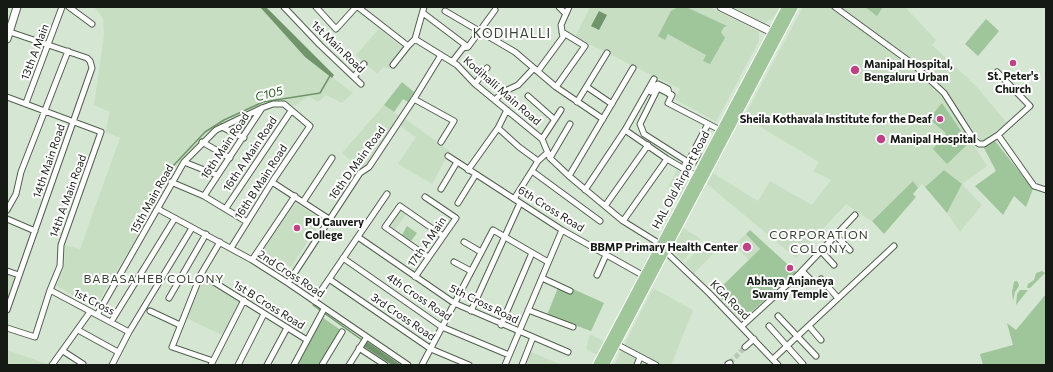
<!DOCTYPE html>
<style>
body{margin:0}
#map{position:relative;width:1053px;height:372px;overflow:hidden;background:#d5e7d2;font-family:Commissioner,sans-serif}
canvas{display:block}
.frame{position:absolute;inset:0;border:8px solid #151b14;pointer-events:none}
</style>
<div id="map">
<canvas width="1053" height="372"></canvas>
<div class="frame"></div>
</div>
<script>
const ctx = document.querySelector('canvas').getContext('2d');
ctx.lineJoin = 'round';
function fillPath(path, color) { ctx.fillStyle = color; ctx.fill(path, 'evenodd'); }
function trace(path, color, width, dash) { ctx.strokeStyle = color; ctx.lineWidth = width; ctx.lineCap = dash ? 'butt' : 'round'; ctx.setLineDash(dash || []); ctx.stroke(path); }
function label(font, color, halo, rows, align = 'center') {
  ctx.font = font + ' Commissioner,sans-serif'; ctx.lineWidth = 4; ctx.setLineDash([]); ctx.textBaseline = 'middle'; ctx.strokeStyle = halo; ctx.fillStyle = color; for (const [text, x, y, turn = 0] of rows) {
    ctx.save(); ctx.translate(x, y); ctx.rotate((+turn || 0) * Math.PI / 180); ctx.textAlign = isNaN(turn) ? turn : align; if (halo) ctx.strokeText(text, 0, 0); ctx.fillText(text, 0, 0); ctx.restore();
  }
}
fillPath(new Path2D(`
 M94,7H260L305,57L353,93L342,103L326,95L318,102L309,96L295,106L285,102L263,105L220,125L206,135L175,168L158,202L95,307L56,286L64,267L65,245L80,249L120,138L105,132L110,112L94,105L104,35L103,18Z
 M590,7H710L759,32V41L716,122L675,99L680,89L575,37Z
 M733,7H780L773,18L765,23Z
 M803,7H829L911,67L942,96L987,166L962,184L982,205L960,232L947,213L962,184L944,170L925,187L922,184L918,188L913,181L871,221L846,204L796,258L707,184L713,173L758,201L770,181L812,205L831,180L813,171L819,162L744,117Z
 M840,7H905L936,40L932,45L975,85L1007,123L981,142L946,91L916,62Z
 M379,29L403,48L388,69L384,66L377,74L356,55Z
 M384,105L399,116L367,166L362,170L342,153Z
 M405,119L450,151L432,184L398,164L416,137L400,126Z
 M677,170L690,177L680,196L667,189Z
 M294,202L322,220L291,267L282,261L278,268L259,256Z
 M400,209L406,214L395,230L389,226Z
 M683,228L701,239L683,261L671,249Z
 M746,234L760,249L749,260L734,245Z
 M707,241L717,250L694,273L685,263Z
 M7,275L15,278L7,299Z
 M204,278L240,301L222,335L186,318Z
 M653,288L693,310L671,365H614Z
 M590,334L605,342L597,355L586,349Z
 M7,350L50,365H7Z
 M531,352L562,365H526Z`), '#c7dec3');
fillPath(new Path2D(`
 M678,7H686L727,26L724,27L721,32L725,38L710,64L703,61L706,55L668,34L665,40L658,36L671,11Z
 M865,7H883L877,16Z
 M986,19L999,31L978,56L965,44Z
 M402,82L414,92L408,102L403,99L394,112L384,105Z
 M942,103L969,143L947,164L933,149L946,133L929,119Z
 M260,111L244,136L226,127Z
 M995,141L1033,189L1026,207L1014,196L1003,215L975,186L996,171L984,148Z
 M944,170L962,184L947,213L925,187Z
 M913,181L918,188L913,194L916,197L884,234L872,221Z
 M407,226L417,233L411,241L402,235Z
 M750,230L796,272L742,320L715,293L760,249L746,234Z
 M1042,271L1045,273L1030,288H1027L1028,284L1034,280L1036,273Z
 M1016,281L1018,282L1019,286L1015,292L1013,301L1012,292L1014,282Z
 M560,283L604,303L591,331L547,315Z
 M1020,290H1028L1016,305L1017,294Z
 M1046,294V365H983L980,354L1013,345L1007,323L1016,330Z
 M322,317L342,331L320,365H296Z`), '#9fc59a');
fillPath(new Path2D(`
 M260,7H266L334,75L332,78L305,57Z
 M599,11L607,15L599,30L591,26Z
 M366,341L401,365H392L363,346Z`), '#70956a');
trace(new Path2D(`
 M151,208L173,166L205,132L224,120L263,102L320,93L331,74
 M313,305L362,340`), '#70956a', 1.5);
trace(new Path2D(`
 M730,363L745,347`), '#b8c8b6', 5, [5, 2.5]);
const street = new Path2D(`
 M69,7L92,24
 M284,7L320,45L361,84
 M316,7L336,29L356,7
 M358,7L408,46L415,39L457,65L475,84L542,139L550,158L569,176L623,221L660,244
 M559,7L566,14
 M835,7L913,64L944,93L974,140L979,144H984L998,135L1034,186L1046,190
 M445,11L515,52L556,87L603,119
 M423,13L468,47
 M7,31L87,58L90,61L92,68L7,310
 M415,39L424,7
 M452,62L463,48L468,47L495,10
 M393,65L408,46
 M538,71L563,37L561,25L569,7
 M997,72L1030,106L998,135
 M354,77L364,64
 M475,84L487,68
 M556,87L585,46L562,32
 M587,87L612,104
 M651,92L654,86L658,84L668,89L669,94
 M528,96L554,119
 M7,97L101,132L61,245L60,266L50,290L35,337L7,328
 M414,99L454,121L441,142
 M495,100L503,92L518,85L534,68
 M577,102L607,53
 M26,103L62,7
 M708,124L688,162L644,134L640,124L658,88L672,95L668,103L720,130
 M222,127L244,138
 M498,128L519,147L538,161
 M625,130L667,159L696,176
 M542,139L561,110
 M202,142L230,158
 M448,156L562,230L644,276
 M550,158L570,124
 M184,162L217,175
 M685,164L689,166L693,163L698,154L696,147
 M468,170L498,128L507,110
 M532,171L600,221
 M569,176L633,68
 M171,182L204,196L247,222
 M272,182L329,219
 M441,189L457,162
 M585,190L625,130L654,79
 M204,196L262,108
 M514,199L538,161L547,153
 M303,202L332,158
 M458,203L476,174
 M605,206L648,145
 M226,208L291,111
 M158,209L252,260L288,283L408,365
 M7,210L16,194L21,172L68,51
 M7,219L35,231
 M623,221L667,159
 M836,236L850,250
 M358,237L454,303L568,352
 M464,242L481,252
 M665,251L709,293L778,365
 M821,251L834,265
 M428,257L385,227L400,206L443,236
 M343,258L442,327L509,355
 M252,260L295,196
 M454,262L471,271
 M7,271L19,275
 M802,271L814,283
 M201,274L307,340
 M597,275L606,255
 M415,277L456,218L425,197
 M542,278L570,291
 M329,279L431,349L469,365
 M821,279L838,298
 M288,283L360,173L369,167L414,99L441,55
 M50,290L129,332
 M169,298L206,234
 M314,301L387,194
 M528,310L573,327
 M150,311L180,325
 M471,311L520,203
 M97,315L184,162L216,130L262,108L273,104H284L310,126L272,182L231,248
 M778,316L816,356
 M111,322L175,218
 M501,325L532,253
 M742,326L800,273L855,215
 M769,326L803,364
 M809,326L821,340
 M78,330L118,352
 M616,344L656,365
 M745,347L754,339
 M359,348L385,365
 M63,351L83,364
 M773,359L894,246
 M213,361L172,347L201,274L220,242
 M728,364L730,363
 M52,365L90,312
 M112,365L129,332L192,228
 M211,365L244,300
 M238,365L264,314
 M267,365L287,328
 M294,365L324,309
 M322,365L342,332
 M349,365L366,338
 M422,365L493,230L548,262
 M505,365L562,230
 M522,365L533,337
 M637,365L640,357`);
const secondary = new Path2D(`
 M721,7L776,34
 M7,39L17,7`);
const primary = new Path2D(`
 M597,365L786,7
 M605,365L794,7`);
trace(street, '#51604e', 7);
trace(secondary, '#51604e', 9);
trace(primary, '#fff', 10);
trace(street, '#fff', 5);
trace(secondary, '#fff', 7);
trace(primary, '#a0c79a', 8);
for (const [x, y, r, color] of [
 [1013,63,4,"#c44086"],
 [855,70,5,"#c44086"],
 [940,119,4,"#c44086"],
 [881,139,5,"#c44086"],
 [297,228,4,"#c44086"],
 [747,247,5,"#c44086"],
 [790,268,4,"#c44086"]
]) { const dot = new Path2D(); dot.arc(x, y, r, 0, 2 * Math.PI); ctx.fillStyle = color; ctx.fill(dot); trace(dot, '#fff', 1.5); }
label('11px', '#151b14', '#fff', [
 ["1st Main Road",338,47,44],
 ["13th A Main",35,52,-69],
 ["Kodihalli Main Road",502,91,41],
 ["16th Main Road",225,146,-56],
 ["16th A Main Road",250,154,-56],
 ["14th Main Road",49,161,-71],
 ["16th D Main Road",357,163,-54],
 ["HAL Old Airport Road",681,180,-62],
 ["16th B Main Road",261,182,-57],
 ["14th A Main Road",68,196,-70],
 ["15th Main Road",152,199,-61],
 ["6th Cross Road",551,209,32],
 ["17th A Main",427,242,-55],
 ["2nd Cross Road",291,274,33],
 ["4th Cross Road",419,297,34],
 ["KGA Road",730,300,45],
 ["1st Cross",94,302,27],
 ["5th Cross Road",484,304,26],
 ["1st B Cross Road",269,305,32],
 ["3rd Cross Road",403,317,34]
]);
label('bold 11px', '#151b14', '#fff', [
 ["Manipal Hospital,",864,64],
 ["Bengaluru Urban",864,77],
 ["St. Peter's",1013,76,"center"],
 ["Church",1013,89,"center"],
 ["Sheila Kothavala Institute for the Deaf",932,119,"right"],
 ["Manipal Hospital",890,139],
 ["PU Cauvery",305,222],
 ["College",305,235],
 ["BBMP Primary Health Center",738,247,"right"],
 ["Abhaya Anjaneya",790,281,"center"],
 ["Swamy Temple",790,294,"center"]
], 'left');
label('italic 12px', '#2b5e24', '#fff', [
 ["C105",269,94,-15]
]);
ctx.letterSpacing = '1px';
label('12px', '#364433', '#fff', [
 ["CORPORATION",819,235],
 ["COLONY",819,249],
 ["BABASAHEB COLONY",154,279]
]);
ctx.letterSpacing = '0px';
ctx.letterSpacing = '1px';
label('13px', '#364433', '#fff', [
 ["KODIHALLI",512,34]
]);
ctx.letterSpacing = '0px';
</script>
